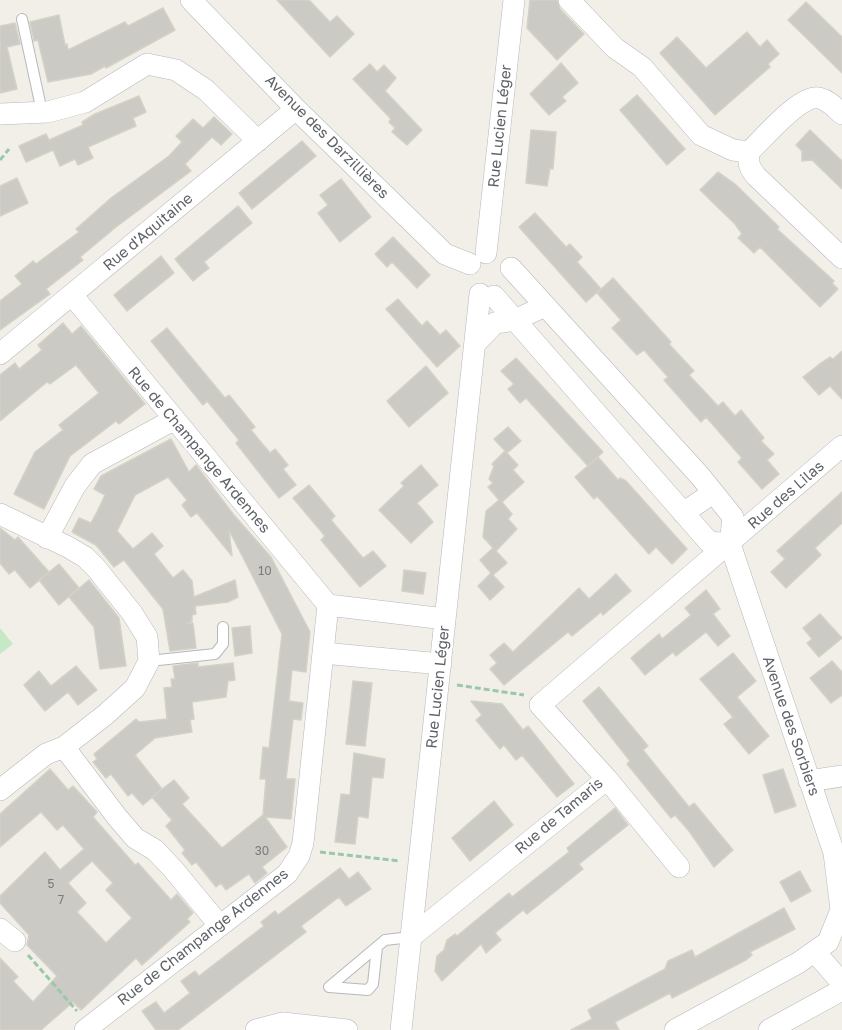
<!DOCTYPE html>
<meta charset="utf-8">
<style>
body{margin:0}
canvas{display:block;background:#f1efe8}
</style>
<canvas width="842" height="1030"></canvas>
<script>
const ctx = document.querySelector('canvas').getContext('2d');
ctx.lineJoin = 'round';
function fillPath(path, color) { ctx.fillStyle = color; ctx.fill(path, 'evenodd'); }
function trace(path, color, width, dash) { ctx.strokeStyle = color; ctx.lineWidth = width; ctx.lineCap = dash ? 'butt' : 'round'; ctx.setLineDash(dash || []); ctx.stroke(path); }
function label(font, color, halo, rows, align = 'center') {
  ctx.font = font + ' "Golos Text",sans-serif'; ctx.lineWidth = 4.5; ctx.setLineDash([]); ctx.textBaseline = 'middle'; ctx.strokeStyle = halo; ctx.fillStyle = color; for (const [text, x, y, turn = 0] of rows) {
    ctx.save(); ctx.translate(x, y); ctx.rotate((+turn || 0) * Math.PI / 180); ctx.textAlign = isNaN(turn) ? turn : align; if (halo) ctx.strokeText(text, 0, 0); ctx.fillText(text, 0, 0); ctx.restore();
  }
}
fillPath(new Path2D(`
 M0,628L13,644L0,654Z`), '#c5e8c5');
const building = new Path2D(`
 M277,0H309L330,22L337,16L354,34L330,57Z
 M530,0H557L560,9L584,34L557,60L527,28Z
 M806,2L842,37V73L788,20Z
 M163,8L175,30L106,68L105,66L91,74L48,82L38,40L34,41L30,22L59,15L65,45L67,44L68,50L125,22L128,26Z
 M15,23L20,44L7,47L17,89L0,93V26Z
 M747,32L760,47L767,40L779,54L768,64L770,67L715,115L660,53L677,37L706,68Z
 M561,63L578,83L562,97L566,101L549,115L530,94Z
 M370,64L377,72L384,65L396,78L385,91L422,130L407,145L392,132L395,128L389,122L391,119L353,79Z
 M637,95L685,149L667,165L620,110Z
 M139,96L146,112L133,118L136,126L88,147L93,158L78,165L75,159L60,166L53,150L26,162L19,146L46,134L49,140L83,125L82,122L95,114Z
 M214,117L232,134L221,145L212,137L185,164L191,171L116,227L80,257L83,260L46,289L50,294L0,330V301L22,284L15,276L33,261L36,264L79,232L76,229L111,198L169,156L182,142L176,136L193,119L203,128Z
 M531,130L556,132L553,169L550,168L547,186L526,183Z
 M810,130L842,161V189L812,160L802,161V151L796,145Z
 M302,141L316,156L252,209L239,193Z
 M718,172L735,184L779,227L777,229L834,281L832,283L838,289L820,307L760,247L754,253L738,238L742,234L735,224L700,190Z
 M17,178L28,203L0,216V186Z
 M341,179L371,217L340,242L318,213L328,205L320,195Z
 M238,206L252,223L204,262L209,268L193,281L175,259Z
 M535,213L566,247L570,244L582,257L577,262L601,289L586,302L519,227Z
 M393,237L430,275L417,288L392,262L387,267L375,254Z
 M161,256L174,273L127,311L114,295Z
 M613,278L671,342L669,344L694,371L689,375L718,406L723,402L735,416L741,410L764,438L761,441L774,454L767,460L779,474L762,489L738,462L742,458L706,417L701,422L664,380L668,377L644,350L637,355L612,328L621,320L597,293Z
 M398,299L422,326L427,321L440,335L446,330L460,346L437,367L386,309Z
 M63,323L72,334L81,326L145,404L119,424L116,421L70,456L44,509L14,494L35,452L63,430L59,425L99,393L76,365L50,384L47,382L0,421V375L15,363L19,369L42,350L38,345Z
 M167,328L225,398L229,395L255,427L251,430L270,453L275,449L288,465L283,469L296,485L279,498L236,443L239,440L207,401L203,405L151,341Z
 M842,351V399L830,386L819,395L803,377L821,363L830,357L833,359Z
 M516,358L603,452L588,466L526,398L520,403L508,389L514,384L501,371Z
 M426,366L448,393L409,427L387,401Z
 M508,427L521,441L507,453L494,439Z
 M171,439L189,472L196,465L233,514L271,557L310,632L306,672L292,670L289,701L303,703L301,720L293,719L286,779H295L291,819L265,817L287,847L262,867L267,873L255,883L249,874L226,890L221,883L216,887L196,862L192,865L182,853L185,850L166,826L172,820L152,797L174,780L189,798L182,804L222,848L263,815L266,779H260L263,747L269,748L282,634L229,530L232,556L197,513L191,517L182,505L187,500L168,477L135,495L117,531L133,549L152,533L163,546L154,554L173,578L183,570L192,581L194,597L235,580L238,597L228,602L195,606L196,614L192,615V621L187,624L193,623L196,648L170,651L163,609L124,560L114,567L96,545L72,532L79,518L91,523L98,510L105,495L94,489L101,476Z
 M505,451L518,465L513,470L524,482L502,502L512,514L508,519L517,529L496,551L507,563L493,575L504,587L490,600L478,586L491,573L480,560L493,548L483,537L486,511L499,500L488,487L493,483L489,479L494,466L492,464Z
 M598,457L618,480L620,478L626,481L687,549L672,564L656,547L649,554L597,496L594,499L575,477Z
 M421,465L438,485L417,503L433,522L411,543L379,510L404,486L401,483Z
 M309,485L335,516L331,520L363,558L373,551L386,566L360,587L321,540L325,536L293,498Z
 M842,492V523L815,548L821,555L786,588L771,572L785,559L777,551Z
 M0,528L15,540L18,537L49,572L30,588L15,570L9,574L0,563Z
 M59,564L79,588L59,605L39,580Z
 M404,570L426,573L423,594L402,591Z
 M616,574L631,591L603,615L601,612L572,636L568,632L504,685L490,669L497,663L490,655L504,643L513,652L579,588L589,599Z
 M89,580L119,618L126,666L100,669L94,627L69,597Z
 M706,590L720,609L713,614L730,636L718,646L706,632L676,656L673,652L645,675L631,658L659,634L662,639L691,615L685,608Z
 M820,614L842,638L819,657L807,643L812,639L803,628Z
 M250,626L252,653L235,656L232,628Z
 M733,653L756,681L737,697L769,736L749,754L724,724L733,717L700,679Z
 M832,661L842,672V695L831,703L810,678Z
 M198,663V667L233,663L235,680L228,681L226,697L192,702L194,719L190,720L192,732L155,738L135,755L162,789L143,805L132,793L128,796L111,774L106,778L93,762L97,759L94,754L136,719L139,722L167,719L164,688L172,687L171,679H175L173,666Z
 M76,666L97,690L78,705L68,692L45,711L24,685L39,671L51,686Z
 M353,681L372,683L365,746L346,744Z
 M599,687L648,746L643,750L689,807L694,803L733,850L714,867L689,831L675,815L671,818L627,764L630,761L583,701Z
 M471,701L502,704L523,730L528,726L574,784L557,797L522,755L516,760L504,745L500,749L476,720L482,715Z
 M354,753L385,759L383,778L372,777L368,818L358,816L355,844L335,842L341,794L350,795Z
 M50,769L68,790L73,786L97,812L93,817L135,865L138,863L171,900L177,894L193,913L187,919L190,922L142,965L136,958L81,1010L73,1002L41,1030H0V958L18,977L13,981L33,1002L57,976L27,945L29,935L0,903V896L45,852L60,870L84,849L63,825L57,830L41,812L0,847V814ZM92,861L113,883L106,890L132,918L106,943L77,912L86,903L68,883Z
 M783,769L796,806L775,813L763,775Z
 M494,801L513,825L470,861L452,838Z
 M615,808L628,825L579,864L583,869L527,914L523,910L495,933L501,940L486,953L481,944L442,981L435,971L437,956L444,950L447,940L455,934L457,936L509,893L512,897L569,852L567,848Z
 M340,868L349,879L358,872L371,889L346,906L339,897L301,926L306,932L178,1030H156L142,1011L156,1002L164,1013L190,993L181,981L195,971L199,976L264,926L261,922L275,911L278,915Z
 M800,871L811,891L791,902L780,882Z
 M784,908L795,929L750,952L752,955L746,960L672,998L670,993L615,1022L619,1030H571L592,1019L588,1010L665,969L668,961L692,950L695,957Z`);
fillPath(building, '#cccac5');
trace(building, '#d6d1c6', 1.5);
const service = new Path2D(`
 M22,19L42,112
 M149,661L215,654L223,644V627
 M377,947L373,984L368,990L329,987L385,940L411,937`);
const minor = new Path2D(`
 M191,0L296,109L445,254L470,264
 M569,0L615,48L642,67L701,135L733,150L749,152
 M0,114L48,112L85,102L147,64L176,70L206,90L258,141
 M842,114C835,108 829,100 819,98C800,94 763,139 749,152C748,163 749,168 756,176L842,258
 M486,253L514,0
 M511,268L700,476L733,517L730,544L834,853L841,910L828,942L798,963L675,1030
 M72,295L328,605L303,843L299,856L287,874L85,1030
 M494,296L709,542L730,544
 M475,344L495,323L515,320L545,306
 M0,354L296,109
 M683,513L713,493
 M0,514L68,547L85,557L96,568L132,613L147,637L149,661L135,688L105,715L64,747L46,754L0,790
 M47,538L75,486L92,464L173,420
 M328,605L445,619
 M323,653L441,664
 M64,747L117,817L135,838L155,850L173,869L220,926
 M607,779L679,867
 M809,781L842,776
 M0,929L15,941
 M411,937L607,779L540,705L842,446
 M815,952L842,983
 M256,1030L283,1023L347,1030
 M401,1030L480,294
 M769,1030L842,990`);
trace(service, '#b5b8bc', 12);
trace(minor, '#b5b8bc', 22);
trace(new Path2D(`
 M0,160L9,149
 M457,685L524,695
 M320,852L400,861
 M28,955L77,1011`), '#9cc7a9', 3, [6, 3]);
trace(service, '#fff', 10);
trace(minor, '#fff', 21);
label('12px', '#7a7d7f', null, [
 ["10",265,571],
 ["30",262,851],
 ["5",51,884],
 ["7",61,900]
]);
label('15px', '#5f6368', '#fff', [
 ["Rue Lucien Léger",500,126,-84],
 ["Avenue des Darzillières",327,137,45],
 ["Rue d'Aquitaine",148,232,-40],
 ["Rue de Champange Ardennes",199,450,50],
 ["Rue des Lilas",786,495,-41],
 ["Rue Lucien Léger",438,687,-84],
 ["Avenue des Sorbiers",791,726,71],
 ["Rue de Tamaris",559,816,-40],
 ["Rue de Champange Ardennes",203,937,-38]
]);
</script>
